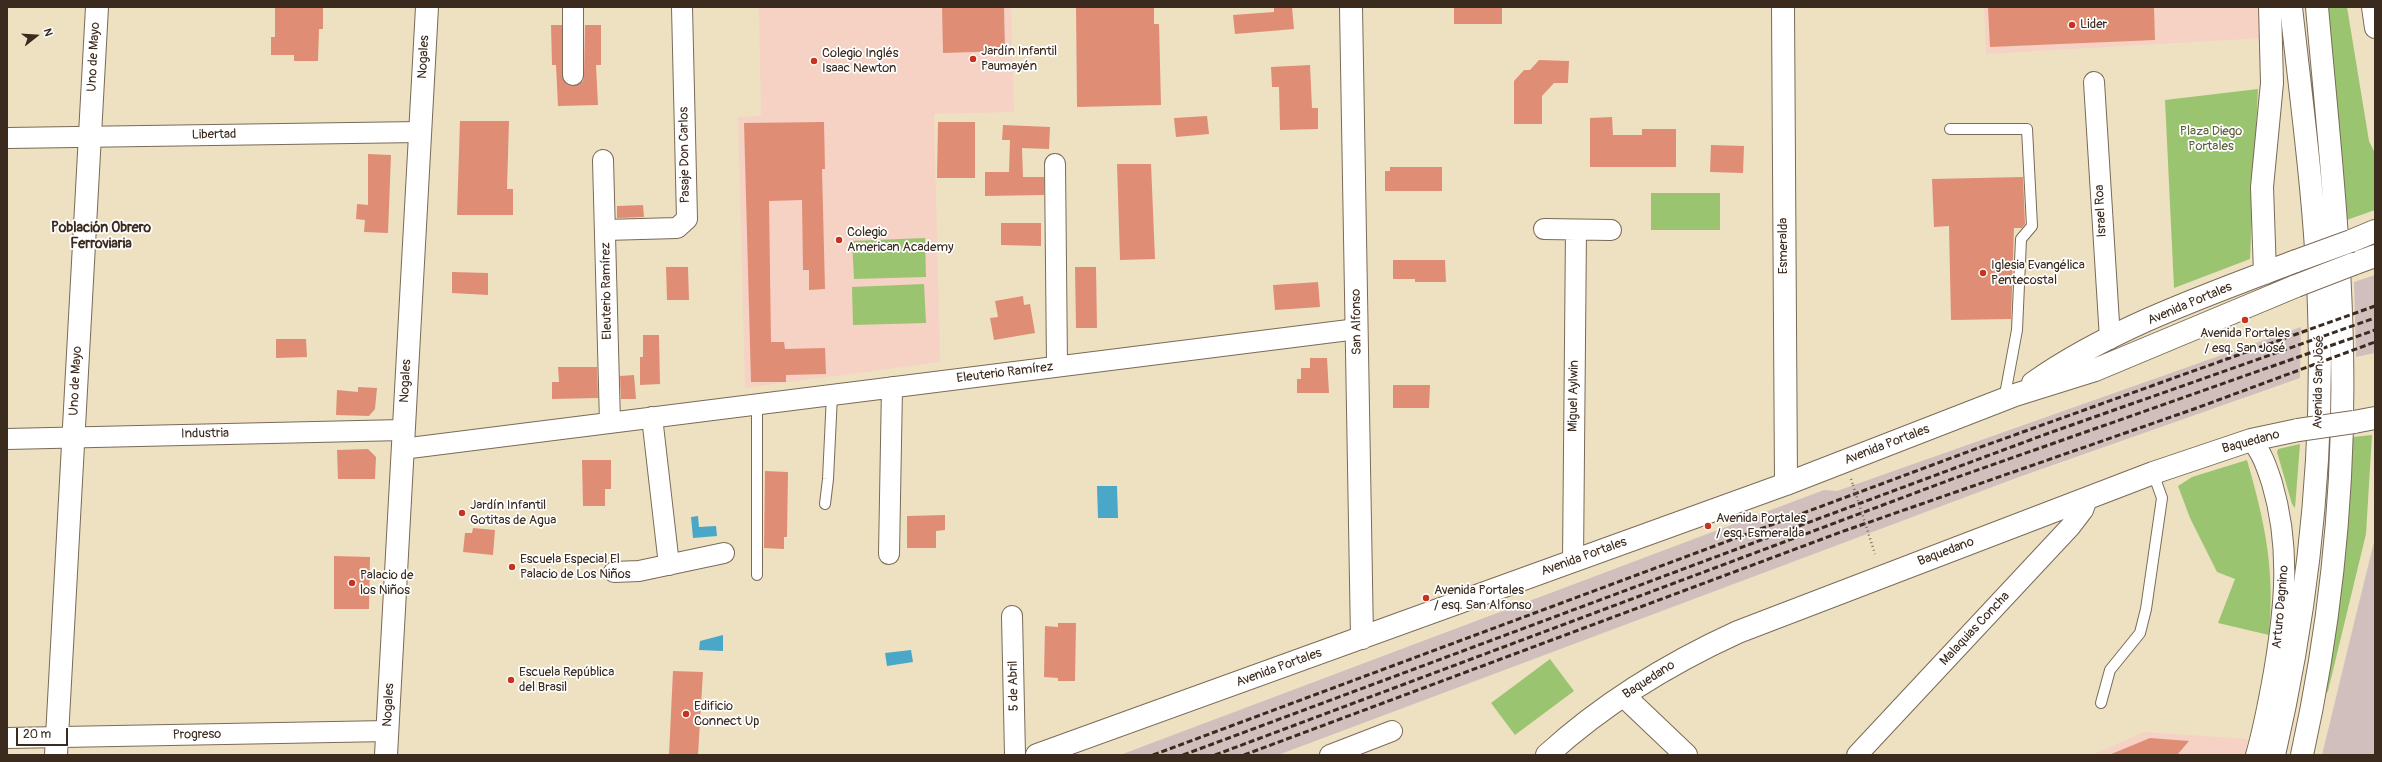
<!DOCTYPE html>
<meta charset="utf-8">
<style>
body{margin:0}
#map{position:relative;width:2382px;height:762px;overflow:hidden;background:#eee1c2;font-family:Pangolin,sans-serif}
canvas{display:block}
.frame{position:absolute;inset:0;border:8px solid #3b2a1e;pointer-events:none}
.north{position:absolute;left:16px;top:16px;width:40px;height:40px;-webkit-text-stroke:3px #fff;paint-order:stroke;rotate:73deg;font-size:11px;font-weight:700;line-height:16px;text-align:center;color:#3b2a1e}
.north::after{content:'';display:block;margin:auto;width:14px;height:18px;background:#3b2a1e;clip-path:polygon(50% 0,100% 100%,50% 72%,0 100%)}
.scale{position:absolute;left:16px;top:728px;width:52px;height:18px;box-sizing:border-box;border:2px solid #3b2a1e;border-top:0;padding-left:5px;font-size:12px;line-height:14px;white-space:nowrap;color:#3b2a1e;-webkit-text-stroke:3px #fff;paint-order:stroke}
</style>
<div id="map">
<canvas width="2382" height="762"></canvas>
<div class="frame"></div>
<div class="north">N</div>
<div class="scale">20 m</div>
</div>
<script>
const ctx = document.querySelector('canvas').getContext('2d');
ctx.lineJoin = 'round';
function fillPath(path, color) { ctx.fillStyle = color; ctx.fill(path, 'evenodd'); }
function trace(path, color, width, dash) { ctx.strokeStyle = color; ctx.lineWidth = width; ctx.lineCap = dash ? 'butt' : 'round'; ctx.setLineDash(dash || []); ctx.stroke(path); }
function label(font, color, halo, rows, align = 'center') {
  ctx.font = font + ' Pangolin,sans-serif'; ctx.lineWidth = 3.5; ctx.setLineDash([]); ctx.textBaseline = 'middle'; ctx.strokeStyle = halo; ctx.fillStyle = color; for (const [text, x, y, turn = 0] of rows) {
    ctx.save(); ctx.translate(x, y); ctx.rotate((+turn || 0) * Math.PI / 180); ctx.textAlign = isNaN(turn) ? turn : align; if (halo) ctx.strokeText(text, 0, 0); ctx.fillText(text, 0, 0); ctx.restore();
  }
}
fillPath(new Path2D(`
 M759,7H1011L1014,112L934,114L940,362L745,388L738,117L761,116Z
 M1984,7H2261L2263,38L1986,54Z
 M2144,732L2248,739L2244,755H2092Z`), '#f5d2c3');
fillPath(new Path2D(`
 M2375,275V353L2356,357L2354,282Z
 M2301,327L2300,378L2019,477L1278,755H1120L1824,490L1837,491Z
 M2375,538V755H2322L2355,619Z`), '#d1bfbd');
fillPath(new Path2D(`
 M2326,7H2347L2369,141L2375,153V210L2344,221Z
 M2258,89L2250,259L2174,288L2165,100Z
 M1651,193H1720V230H1651Z
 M925,238L926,277L854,279L852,241Z
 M924,284L926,323L853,325L852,287Z
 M2372,435L2366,534L2328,691L2323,698L2342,568L2353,437Z
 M2300,444L2295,508L2292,504L2277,452L2278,449Z
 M2247,460C2265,523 2275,568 2269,635L2218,623L2235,579L2217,572L2190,518L2178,486L2192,477Z
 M1550,659L1574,691L1515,735L1491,703Z`), '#9bc470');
fillPath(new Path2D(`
 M1097,486H1117L1118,518H1098Z
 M698,516L699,527L716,526L717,536L693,538L691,517Z
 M723,635V651L699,650L700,641Z
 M911,650L913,662L887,666L885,653Z`), '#4aa7c8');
fillPath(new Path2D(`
 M275,7H323V29H319L318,61H294V55H271V37H275Z
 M942,7H1004L1005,51L943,53Z
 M1076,7H1154V24H1159L1161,105L1077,107Z
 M1274,7H1292L1294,29L1235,34L1233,15L1274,12Z
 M1454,7H1502V24H1454Z
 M1988,7H2154L2155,40L1990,47Z
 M551,25H562V75L567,85L573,86L583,81L584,75L585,25H601V65H596L598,105L558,106L556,65H552Z
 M1539,60L1569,61L1568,83H1554L1542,96V124H1514V81L1524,70H1530Z
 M1310,65L1312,108H1318V129L1280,130L1279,87H1272L1271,67Z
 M1207,116L1209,134L1176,137L1174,118Z
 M1612,117L1613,135H1642V129H1676V167H1590V118Z
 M460,121H509L507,189H513V215H457Z
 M824,122L825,169H822L825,289L809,290V270H803L802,200L769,201L771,342H784L785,349L825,348L826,374L786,375V382H751L744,123Z
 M938,122H975V178H937Z
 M1003,125L1050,127L1049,149L1022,148L1023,177H1044V195L985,196V172H1009L1010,140H1002Z
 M1711,145L1744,146L1743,173L1710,172Z
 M368,154L391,155L388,233L364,232L365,220L356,219L357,204L368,205Z
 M1117,164H1151L1155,259L1120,260Z
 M1390,167H1442V191H1385V171H1390Z
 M2023,177L2025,224L2022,228H2014L2011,319L1951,320L1949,226L1934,227L1932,179Z
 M643,205L644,217L617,218V206Z
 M1001,223H1041V246L1001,245Z
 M1393,260H1445L1446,282H1415V279H1393Z
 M666,267H688L689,300H667Z
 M1075,267H1096L1097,328H1076Z
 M452,272L488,273V295L452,293Z
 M1318,282L1320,307L1275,310L1273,285Z
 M1023,296L1024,305L1030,304L1035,333L994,340L990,318L998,317L995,301Z
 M643,335H659L660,384L640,385V357H643Z
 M276,339H306L307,357L276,358Z
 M1310,358H1327L1329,393H1297V379H1301V368H1310Z
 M558,367H597L598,398L552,399V382H559Z
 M634,375L636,399H621L620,376Z
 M1393,385H1430L1429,408H1393Z
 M358,387L377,388L375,409L369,416L336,415L337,390L358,392Z
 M368,449L376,457L375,479H338L337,450Z
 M582,460H611V489H605V506H583Z
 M765,471L788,472L787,537H784V549L764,548Z
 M945,515V530L936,531V548H907V516Z
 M473,528L495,530L493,555L463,552L465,533H472Z
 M334,556L370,557L369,609H334Z
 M1058,623H1076L1075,681H1058V678L1044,677L1045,626L1058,627Z
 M673,671L703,672L698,755H669Z
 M2150,738L2189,741L2177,755H2109Z`), '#e08d76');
const lane = new Path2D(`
 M1950,129H2027L2032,226L2021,239L2017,330L2004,400
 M825,504L828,479L832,395
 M757,575V404
 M2101,703L2110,670L2140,633L2146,609L2162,498L2153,473`);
const street = new Path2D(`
 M573,7V75
 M2372,7L2375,28
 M2094,82L2110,339
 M7,138L420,132
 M603,160L610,423
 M1055,164L1057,366
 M1544,229L1611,230
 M605,230L677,228L687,219L682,7
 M652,417L669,565
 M7,439L403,430
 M2251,440C2262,452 2267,468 2272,483C2291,548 2285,607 2274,672C2269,700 2264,728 2256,755
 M402,449L1357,329
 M889,554L892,387
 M1573,561L1576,230
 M614,572L639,571L724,553
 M1012,616L1015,755
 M7,738L388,731
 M1330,755L1392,731
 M1857,755L2070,527L2083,510L2087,499`);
const secondary = new Path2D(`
 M1351,7L1362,638
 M1783,7L1786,484
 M2351,241L2375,231
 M2353,264L2375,256
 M2265,273L2262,187L2272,83L2270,7
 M2033,383C2111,328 2207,295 2296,261
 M2354,422L2375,418
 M1624,696L1686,755
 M56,755L97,7
 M386,755L427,7
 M1037,755L1786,484L2015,395L2095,370L2296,286
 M1547,755C1603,704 1670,663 1738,632L2153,473L2251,440L2298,430`);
const primary = new Path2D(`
 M2274,755C2308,608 2324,459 2319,308C2316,208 2302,107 2291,7
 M2302,755C2331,623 2345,485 2342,350C2340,235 2327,121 2317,7`);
trace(lane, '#7a6a57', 12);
trace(street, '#7a6a57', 22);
trace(secondary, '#7a6a57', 24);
trace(primary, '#7a6a57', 24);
trace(new Path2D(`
 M1851,479L1853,485`), '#7a6a57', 2.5, [1, 3]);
trace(lane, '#fff', 10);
trace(street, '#fff', 20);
trace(secondary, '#fff', 22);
trace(primary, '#fff', 22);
trace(new Path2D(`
 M1153,755L1978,448L2375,306
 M1183,755L2049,433L2375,318
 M1215,755L1955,478L2375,330
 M1244,755L1841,532L2194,409L2375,342`), '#3b2a1e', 3, [6, 3]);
const secondaryBridge = new Path2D(`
 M2296,261L2351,241
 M2296,286L2353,264
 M2298,430L2354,422`);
trace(secondaryBridge, '#7a6a57', 24, []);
trace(new Path2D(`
 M1853,485L1875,554`), '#7a6a57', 2.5, [1, 3]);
trace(secondaryBridge, '#fff', 22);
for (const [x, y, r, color] of [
 [2072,25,4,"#c8321e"],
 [973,59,4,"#c8321e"],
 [814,61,4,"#c8321e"],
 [839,240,4,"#c8321e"],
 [1983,273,4,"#c8321e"],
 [2245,320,4,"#c8321e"],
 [462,513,4,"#c8321e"],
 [1708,526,4,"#c8321e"],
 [512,567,4,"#c8321e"],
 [352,583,4,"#c8321e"],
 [1426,598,4,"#c8321e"],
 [511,680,4,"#c8321e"],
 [686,714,4,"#c8321e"]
]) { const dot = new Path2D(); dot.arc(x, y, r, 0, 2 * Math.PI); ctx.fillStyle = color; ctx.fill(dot); trace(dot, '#fff', 1.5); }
label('13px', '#3b2a1e', '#fff', [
 ["Lider",2080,25],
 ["Jardín Infantil",981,52],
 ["Paumayén",981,67],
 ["Colegio Inglés",822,54],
 ["Isaac Newton",822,69],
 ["Colegio",847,233],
 ["American Academy",847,248],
 ["Iglesia Evangélica",1991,266],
 ["Pentecostal",1991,281],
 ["Avenida Portales",2245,334,"center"],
 ["/ esq. San José",2245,349,"center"],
 ["Jardín Infantil",470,506],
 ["Gotitas de Agua",470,521],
 ["Avenida Portales",1716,519],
 ["/ esq. Esmeralda",1716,534],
 ["Escuela Especial El",520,560],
 ["Palacio de Los Niños",520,575],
 ["Palacio de",360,576],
 ["los Niños",360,591],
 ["Avenida Portales",1434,591],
 ["/ esq. San Alfonso",1434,606],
 ["Escuela República",519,673],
 ["del Brasil",519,688],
 ["Edificio",694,707],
 ["Connect Up",694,722]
], 'left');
label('13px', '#3b2a1e', '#fff', [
 ["Uno de Mayo",94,57,-87],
 ["Nogales",424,57,-87],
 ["Libertad",214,135,-1],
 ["Pasaje Don Carlos",685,155,-91],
 ["Israel Roa",2101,211,-93],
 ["Esmeralda",1784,246,-90],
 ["Eleuterio Ramírez",607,291,-91],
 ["Avenida Portales",2190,304,-23],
 ["San Alfonso",1357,322,-91],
 ["Eleuterio Ramírez",1005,373,-7],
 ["Uno de Mayo",76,381,-87],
 ["Nogales",406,381,-87],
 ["Avenida San José",2319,382,-89],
 ["Miguel Aylwin",1574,396,-89],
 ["Industria",205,434,-1],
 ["Baquedano",2251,442,-15],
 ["Avenida Portales",1887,445,-21],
 ["Baquedano",1946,552,-21],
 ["Avenida Portales",1584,557,-20],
 ["Arturo Dagnino",2281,607,-85],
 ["Malaquias Concha",1975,629,-47],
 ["Avenida Portales",1279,668,-20],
 ["Baquedano",1649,680,-33],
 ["5 de Abril",1014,686,-91],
 ["Nogales",389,705,-87],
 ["Progreso",197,735,-1]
]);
label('13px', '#5d603b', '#fff', [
 ["Plaza Diego",2211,132],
 ["Portales",2211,147]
]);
label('bold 14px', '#3b2a1e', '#fff', [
 ["Población Obrero",101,228],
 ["Ferroviaria",101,244]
]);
</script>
